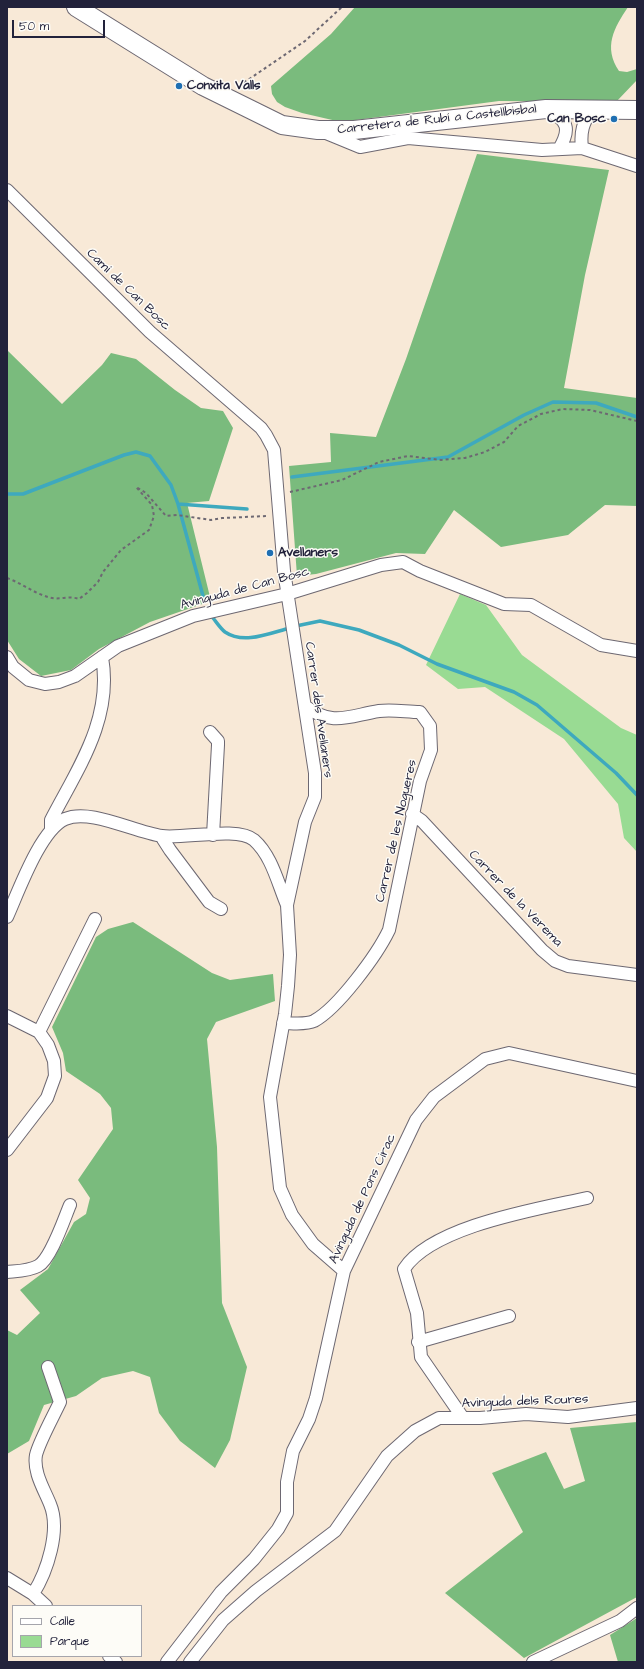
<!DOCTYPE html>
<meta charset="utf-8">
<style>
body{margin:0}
#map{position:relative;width:644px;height:1669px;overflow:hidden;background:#f8e9d7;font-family:"Architects Daughter",sans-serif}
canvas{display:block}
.frame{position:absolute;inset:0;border:8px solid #22223b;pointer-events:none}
.legend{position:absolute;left:12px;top:1605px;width:130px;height:52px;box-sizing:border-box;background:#fdfcf7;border:1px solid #a5a5ac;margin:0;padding:5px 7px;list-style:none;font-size:12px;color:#22223b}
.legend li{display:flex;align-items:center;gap:8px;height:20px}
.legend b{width:20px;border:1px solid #a5a5ac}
.scale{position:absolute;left:12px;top:20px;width:93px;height:18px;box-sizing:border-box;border:2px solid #22223b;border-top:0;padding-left:5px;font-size:12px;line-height:14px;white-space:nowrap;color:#22223b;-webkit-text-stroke:3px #fdfcf7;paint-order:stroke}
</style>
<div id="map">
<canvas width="644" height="1669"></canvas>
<div class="frame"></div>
<ul class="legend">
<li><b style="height:5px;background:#fff"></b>Calle</li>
<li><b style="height:11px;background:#99db93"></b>Parque</li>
</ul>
<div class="scale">50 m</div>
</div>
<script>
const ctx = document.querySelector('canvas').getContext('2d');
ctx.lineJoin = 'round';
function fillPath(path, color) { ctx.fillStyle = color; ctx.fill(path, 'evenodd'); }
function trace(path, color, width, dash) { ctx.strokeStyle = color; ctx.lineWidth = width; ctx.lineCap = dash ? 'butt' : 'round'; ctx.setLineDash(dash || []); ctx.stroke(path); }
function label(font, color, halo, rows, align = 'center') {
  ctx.font = font + ' "Architects Daughter",sans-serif'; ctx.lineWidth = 3; ctx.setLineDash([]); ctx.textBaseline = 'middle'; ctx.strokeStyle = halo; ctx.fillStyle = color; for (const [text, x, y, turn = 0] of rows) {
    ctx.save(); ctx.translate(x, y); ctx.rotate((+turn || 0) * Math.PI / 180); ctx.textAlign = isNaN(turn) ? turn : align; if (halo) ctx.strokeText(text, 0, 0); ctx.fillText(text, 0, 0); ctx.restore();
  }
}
fillPath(new Path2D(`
 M460,594L486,605L522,655L621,728L637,735V852L624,838L618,804L564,739L485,687L458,689L426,665Z`), '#99db93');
fillPath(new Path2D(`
 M355,7H628C614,28 603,47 619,71L627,72L637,69V80L616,102L499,101L341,122L302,113L285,107L277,102L272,94L271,86L331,34Z
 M477,154L609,170L585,275L564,388L637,398V506L605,505L568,535L501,547L454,510L425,554L396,553L316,574L297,576L289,466L331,462L330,433L376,437L406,359Z
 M7,350L62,404L102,365L111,353L136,359L175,390L201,408L223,411L233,428L209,501L187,503L211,601L150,622L99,649L71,670L41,676L19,659L7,640Z
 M133,922L212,973L230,980L273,974L275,1001L216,1022L207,1039L217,1147L222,1303L247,1367L230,1440L215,1468L180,1441L159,1413L150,1377L133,1371L102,1378L76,1396L44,1405L29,1441L7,1454V1330L17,1335L40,1313L20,1290L48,1269L74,1222L86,1214L90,1198L78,1180L113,1129L111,1108L100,1094L66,1071L63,1053L52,1027L96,937L108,929Z
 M637,1422V1597L524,1658L445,1593L523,1532L492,1473L546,1452L564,1489L585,1481L570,1428Z
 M637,1618V1662H618L610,1635Z`), '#7abb7d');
trace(new Path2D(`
 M292,477L448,457L524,415L553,402L596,403L637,417
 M7,494H23L124,455L136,452L150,456L171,485L178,504L203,596
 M178,504L247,509
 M213,618C217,623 221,629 225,632C244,645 270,633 290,628
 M296,626L320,621L359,630L399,645L437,664L514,692L537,705L616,773L637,795`), '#3ea9be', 3.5);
const street = new Path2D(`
 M547,110C568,120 571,129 559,149
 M326,133L360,147L408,138L542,150L582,148L637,166
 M582,148C580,132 583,122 592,110
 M7,190L150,332L261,428L266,435L274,450L284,571L315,773V797L305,822L287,905L290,955L288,986L285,1014L270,1097L280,1188L292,1215L313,1244L344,1271
 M7,657L13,667L29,680L45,684L59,682L75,676L118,646L193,616L287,594L381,565L403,562L420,571L504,604L531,605L601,645L637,651
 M210,732L218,741V745L213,835
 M412,814L422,821L542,950L555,961L568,966L637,975
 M51,828V820C78,768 113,719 102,657
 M161,836L170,850L209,902L221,909
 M7,917C18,893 40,830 65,819C90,808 134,832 162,836C184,839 238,826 254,840C272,856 278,884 287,905
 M7,1016L39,1032L48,1045L54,1061L55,1076L47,1098L7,1150
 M283,1023C292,1023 306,1025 314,1021C338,1008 377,955 389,930L420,781L431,750L430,726L420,712C407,712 392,709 379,711C348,716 333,727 305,706
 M39,1032L95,919
 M7,1272C17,1271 29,1271 38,1266C51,1259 64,1219 70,1205
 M418,1342L509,1316
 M463,1418L421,1357L417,1313L404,1269C432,1226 538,1209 587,1198
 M7,1578L33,1594L46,1606
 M33,1594C47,1572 61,1530 50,1504C44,1489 33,1472 36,1455C39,1442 54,1415 60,1402L48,1367
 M109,1656L116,1662
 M167,1662L221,1592L254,1559L278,1529L287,1513V1482L293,1451L309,1419L316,1398L344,1271L416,1120L434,1097L485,1059L509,1053L637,1081
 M190,1662L223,1620L256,1591L335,1531L387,1456L415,1431L439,1418H480L526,1414L568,1417L637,1408
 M533,1662L620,1621L637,1608`);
const secondary = new Path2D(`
 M76,7L203,86L282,125L318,130H354L546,109L637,110`);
trace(street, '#6d6872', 14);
trace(secondary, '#6d6872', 20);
trace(new Path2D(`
 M239,86L305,41L342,7
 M290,492L342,480L379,462L408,456L441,460L465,458L485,452L504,442L518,426L541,414L563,409L590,410L637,421
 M7,578C21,583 34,593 48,597C59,601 68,595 79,599L87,593L98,582L103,572L121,550L149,530L154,516L152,505L136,487L146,493L166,516L177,515L211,520L222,518L268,516`), '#6d6872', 2, [3, 3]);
trace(street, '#fff', 12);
trace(secondary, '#fff', 18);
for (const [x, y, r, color] of [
 [179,86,4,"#1f6fb2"],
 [614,119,4,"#1f6fb2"],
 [270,553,4,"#1f6fb2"]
]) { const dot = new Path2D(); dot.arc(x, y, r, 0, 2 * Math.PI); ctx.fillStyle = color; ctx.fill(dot); trace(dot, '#fdfcf7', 1.5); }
label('bold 13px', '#22223b', '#fdfcf7', [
 ["Conxita Valls",187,86],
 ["Can Bosc",606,119,"right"],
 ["Avellaners",278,553]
], 'left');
label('13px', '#22223b', '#fdfcf7', [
 ["Carretera de Rubí a Castellbisbal",437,120,-6],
 ["Camí de Can Bosc",128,290,44],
 ["Avinguda de Can Bosc",245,589,-15],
 ["Carrer dels Avellaners",318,710,82],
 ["Carrer de les Nogueres",397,831,-77],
 ["Carrer de la Verema",515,899,46],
 ["Avinguda de Pons Cirac",363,1199,-65],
 ["Avinguda dels Roures",525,1402,-2]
]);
</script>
